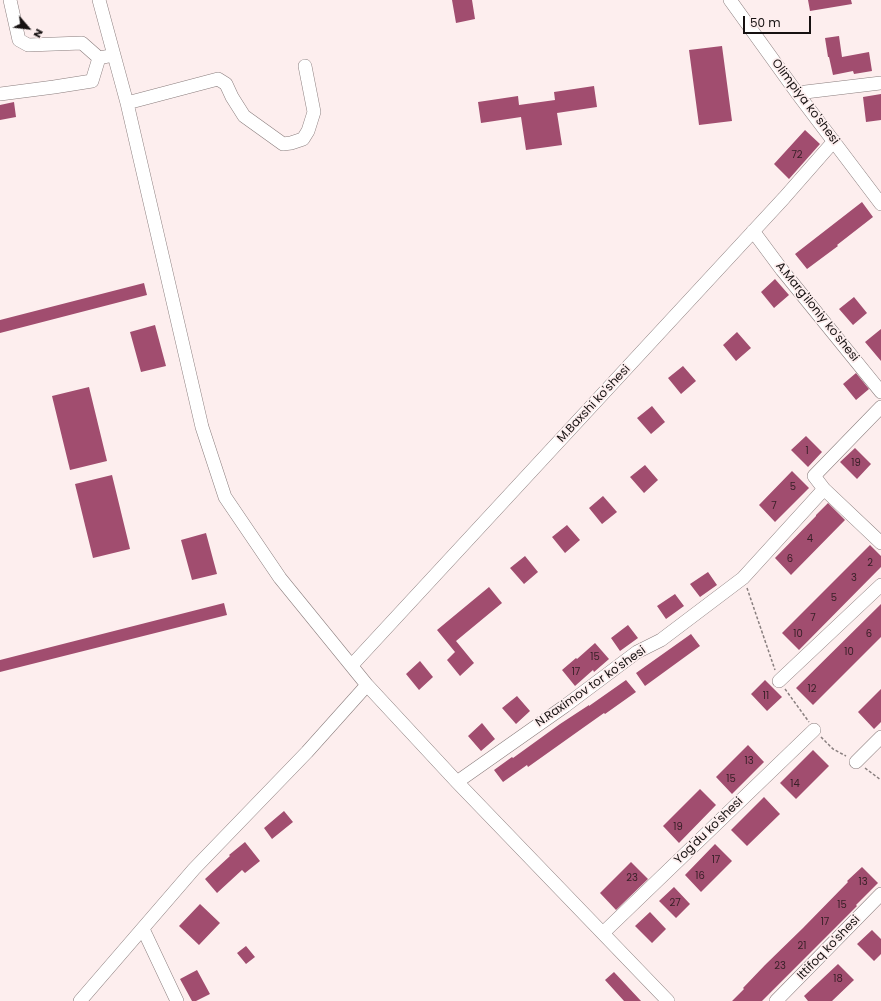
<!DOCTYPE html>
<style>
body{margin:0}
#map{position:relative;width:881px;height:1001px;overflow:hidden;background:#fdeeee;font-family:Poppins,sans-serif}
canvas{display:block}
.north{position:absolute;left:8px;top:8px;width:40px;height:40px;-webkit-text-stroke:3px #fdeeee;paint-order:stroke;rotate:118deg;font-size:11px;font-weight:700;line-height:16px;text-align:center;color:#161111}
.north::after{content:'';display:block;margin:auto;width:14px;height:18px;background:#161111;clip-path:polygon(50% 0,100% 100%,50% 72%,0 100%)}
.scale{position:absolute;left:743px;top:16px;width:68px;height:18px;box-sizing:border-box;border:2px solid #161111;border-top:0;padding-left:5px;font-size:12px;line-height:14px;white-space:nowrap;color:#161111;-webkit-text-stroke:3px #fdeeee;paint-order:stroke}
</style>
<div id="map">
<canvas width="881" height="1001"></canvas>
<div class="north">N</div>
<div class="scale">50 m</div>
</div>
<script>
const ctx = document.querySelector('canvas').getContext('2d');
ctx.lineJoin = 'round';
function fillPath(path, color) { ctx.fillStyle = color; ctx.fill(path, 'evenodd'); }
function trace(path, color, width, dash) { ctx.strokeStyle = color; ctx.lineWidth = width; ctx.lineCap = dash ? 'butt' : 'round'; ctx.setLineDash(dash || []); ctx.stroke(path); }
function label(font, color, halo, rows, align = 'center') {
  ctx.font = font + ' Poppins,sans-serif'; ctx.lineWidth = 3.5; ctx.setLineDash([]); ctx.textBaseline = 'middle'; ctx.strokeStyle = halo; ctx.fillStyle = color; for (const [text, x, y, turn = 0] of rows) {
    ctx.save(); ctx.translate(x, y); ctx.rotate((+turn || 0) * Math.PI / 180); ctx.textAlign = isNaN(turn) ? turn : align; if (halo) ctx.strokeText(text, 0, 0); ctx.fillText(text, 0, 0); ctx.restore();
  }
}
fillPath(new Path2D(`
 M452,0H472L475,19L456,23Z
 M808,0H851L852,4L810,11Z
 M839,36L842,57L869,52L872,71L854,74L853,71L833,75L829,57H828L825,38Z
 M722,46L732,121L699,125L689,50Z
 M594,86L597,107L557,113L562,145L526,150L521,117L481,123L478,102L518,96L519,105L555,100L554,92Z
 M881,94V120L866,122L863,97Z
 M14,102L16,117L0,120V105Z
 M805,130L820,144L789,179L774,164Z
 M862,202L873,217L837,245L838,246L807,269L795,254Z
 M775,279L789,295L774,308L761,292Z
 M144,283L147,295L0,333V320Z
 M854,297L867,313L853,325L839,309Z
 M155,325L166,366L141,372L130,332Z
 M881,329V361L865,342Z
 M737,332L751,348L736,361L723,345Z
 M683,366L696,381L681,394L668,378Z
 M856,373L869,389L856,400L843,384Z
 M89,387L107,461L70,470L52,396Z
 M652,406L665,422L651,434L637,418Z
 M806,436L822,452L808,467L791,450Z
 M855,448L871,464L857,479L840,462Z
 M645,465L658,480L644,493L630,477Z
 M792,471L809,488L775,522L759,505Z
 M112,475L130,549L93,558L75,484Z
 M603,496L617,512L602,524L589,508Z
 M828,503L845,520L791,575L775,558L816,516V515Z
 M567,525L580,540L565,553L552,537Z
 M206,533L217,574L192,580L181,540Z
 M870,545L881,556V567L799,650L782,633Z
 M525,556L538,572L524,584L510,568Z
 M708,572L717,585L700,597L690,584Z
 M489,587L502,603L456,641L474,663L460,676L447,660L455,652L437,630Z
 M675,594L684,606L666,619L657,606Z
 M224,603L227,615L0,672V660Z
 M881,604V637L813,705L796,688Z
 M628,625L638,638L620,651L611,638Z
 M691,634L700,646L645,686L636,673Z
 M595,643L609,659L594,672L593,670L575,686L562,670L576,658L577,659Z
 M420,661L433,677L419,690L406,674Z
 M626,680L636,692L605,714L604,713L580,730L528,767L527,765L503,782L494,770L512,757L513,758L560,724L589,705V706Z
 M765,680L782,697L767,711L751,694Z
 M881,689V722L874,729L858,712Z
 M517,696L530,711L516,724L502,708Z
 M482,723L495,739L481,751L468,736Z
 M748,745L764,762L732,794L716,777Z
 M813,750L829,766L796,799L780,783Z
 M700,789L716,805L679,843L663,826Z
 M764,797L780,814L747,846L731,830Z
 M284,811L293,822L272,839L264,828Z
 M245,842L260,861L245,873L242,870L217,893L205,879L230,856L229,855Z
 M715,844L732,861L701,892L685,875Z
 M631,862L648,879L616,910L600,893Z
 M862,867L878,883L856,905L857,906L762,1001H732L744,989L743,988L765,965L803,928L848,882L847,881Z
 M674,887L690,904L676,918L659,901Z
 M200,904L220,923L199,945L179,926Z
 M650,912L666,929L652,943L635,926Z
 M872,930L881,939V954L874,961L857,944Z
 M246,946L255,957L246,964L237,953Z
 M838,964L854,980L832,1001H808L804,996Z
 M197,970L210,994L196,1001H192L180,979Z
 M614,972L641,1001H624L605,980Z`), '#a14d6f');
const minor = new Path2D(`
 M10,0L19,40L28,45L82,43L99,58
 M99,0L127,103L202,427L225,497L280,578L367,685L457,782L668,1001
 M730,0L797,93L881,204
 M797,93L881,83
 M0,94L54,87L92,81L99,58L114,55
 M127,103L218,79L226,84L232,97L244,116L283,144L291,143L303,139L308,131L314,112L305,66
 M753,231L782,270L881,392
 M881,407L814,476L824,489L881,543
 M352,665L784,198L834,141
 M779,681L881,585
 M856,762L881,737
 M457,782L565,706L637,652L661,640L743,578L824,489
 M143,929L177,1001
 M603,933L814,730
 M80,1001L194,869L307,752L367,685
 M776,1001L881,894`);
trace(minor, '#8a7d7d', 14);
trace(new Path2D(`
 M747,588L775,670
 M785,689L809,722
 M821,737L833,749L846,756
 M865,768L881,780`), '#897f7f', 1.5, [3, 2]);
trace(minor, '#fff', 13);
label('10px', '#392028', null, [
 ["72",797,155],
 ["1",807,451],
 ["19",856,463],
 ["5",793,487],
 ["7",774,506],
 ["4",810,539],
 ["6",790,559],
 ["2",870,563],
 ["3",854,578],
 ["5",834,598],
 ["7",813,618],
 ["10",798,634],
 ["6",869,634],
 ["10",849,652],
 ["15",595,657],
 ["17",576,672],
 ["12",812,689],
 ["11",766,696],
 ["13",749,761],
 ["15",731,779],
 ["14",795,784],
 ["19",678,827],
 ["17",716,860],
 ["16",700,876],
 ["23",632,878],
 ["13",863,882],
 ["27",675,903],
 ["15",842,905],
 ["17",825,922],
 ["21",802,946],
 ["23",780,966],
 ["18",838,979]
]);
label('12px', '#161111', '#fdeeee', [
 ["Olimpiya ko'shesi",805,102,53],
 ["A.Marg'iloniy ko'shesi",817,312,51],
 ["M.Baxshi ko'shesi",594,404,-47],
 ["N.Raximov tor ko'shesi",591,687,-35],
 ["Yog'du ko'shesi",709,831,-44],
 ["Ittifoq ko'shesi",829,948,-46]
]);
</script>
